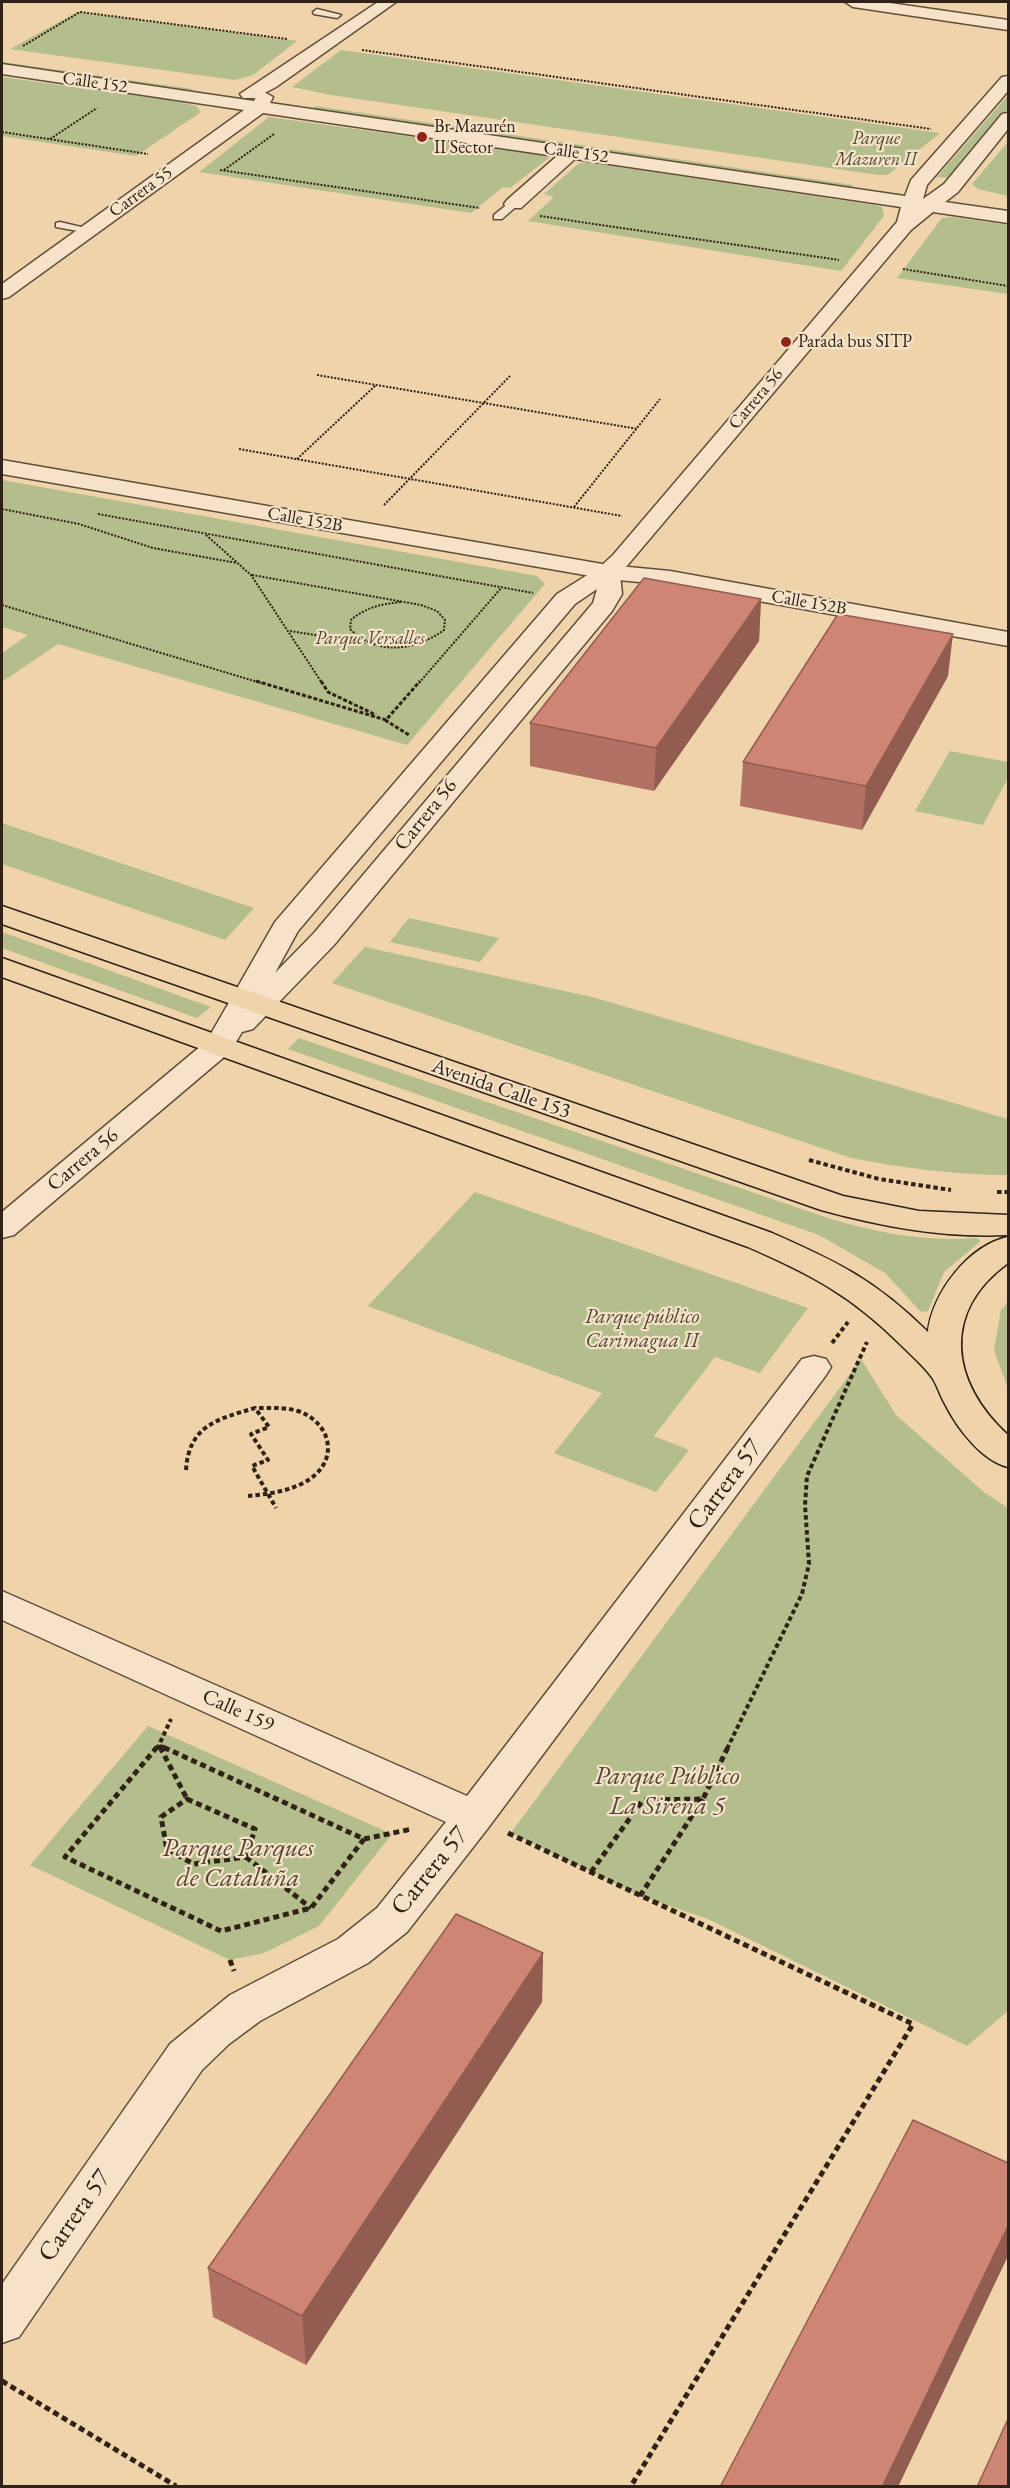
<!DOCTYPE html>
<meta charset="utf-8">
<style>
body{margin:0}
#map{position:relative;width:1010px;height:2488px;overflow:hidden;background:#efd3ab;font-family:"EB Garamond",serif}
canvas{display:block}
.frame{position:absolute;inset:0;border:3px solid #302216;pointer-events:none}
</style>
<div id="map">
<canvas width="1010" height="2488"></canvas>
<div class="frame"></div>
</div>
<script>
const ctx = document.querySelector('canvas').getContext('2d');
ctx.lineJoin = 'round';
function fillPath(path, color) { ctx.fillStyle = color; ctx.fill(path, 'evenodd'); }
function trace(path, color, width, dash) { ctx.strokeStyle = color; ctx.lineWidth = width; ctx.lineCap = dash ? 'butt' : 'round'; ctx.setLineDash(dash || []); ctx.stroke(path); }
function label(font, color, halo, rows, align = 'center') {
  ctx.font = font + ' "EB Garamond",serif'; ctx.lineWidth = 4.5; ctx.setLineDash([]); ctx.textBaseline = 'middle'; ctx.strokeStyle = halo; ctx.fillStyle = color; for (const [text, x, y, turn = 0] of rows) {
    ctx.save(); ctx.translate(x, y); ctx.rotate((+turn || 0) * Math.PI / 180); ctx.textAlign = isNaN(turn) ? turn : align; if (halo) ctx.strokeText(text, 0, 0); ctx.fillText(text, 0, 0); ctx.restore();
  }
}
fillPath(new Path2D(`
 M77,12L297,41L253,75L235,80L10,49Z
 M341,50L940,133L894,170L887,175H878L331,95L292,87Z
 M2,62L193,89L188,92L2,66Z
 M2,77L176,101L196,106L201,112L136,156L2,136Z
 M1008,95V109L949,178L937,177Z
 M315,106L853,185L851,189L311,110Z
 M269,117L543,155L549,158L510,188L503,187L471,213L199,172Z
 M1008,142V196L978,189L972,184Z
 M586,162L874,205L882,207L884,216L841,271L528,221L554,197L544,194L578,164Z
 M953,217L1008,225V294L897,278L942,218Z
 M2,480L537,576L545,584L407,745L58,644L2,682V653L28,635L2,627Z
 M950,751L1008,762V778L983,825L915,811Z
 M2,823L254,908L225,940L2,864Z
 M409,918L499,938L480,962L390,942Z
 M2,932L211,1007L197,1018L2,948Z
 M365,947L596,998L1008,1119V1175C955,1175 903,1168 851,1158L332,983Z
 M299,1038L831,1219C878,1233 928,1242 976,1238L981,1241L944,1272L928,1311L921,1312L885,1273L819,1235L288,1049Z
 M475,1192L808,1308L760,1373L715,1357L654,1436L689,1450L656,1492L554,1453L602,1393L368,1306Z
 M1008,1302V1389L994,1350L1001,1310Z
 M861,1359L896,1415L985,1493L1008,1508V2011L967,2046L708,1919L640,1896L511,1833Z
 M148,1726L392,1834L319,1926L264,1953L230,1960L30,1865Z`), '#b4be8d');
const service = new Path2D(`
 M317,9L341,15L337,18L314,14L313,12Z
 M510,202L519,204L502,219H494V215Z
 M60,222L94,230L89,233L56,227V223Z`);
const minor = new Path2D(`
 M378,2H396L276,87L255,98H243L240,94Z
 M571,147L577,149L580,153L577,157L521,208H507L504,204L507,200L565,149Z
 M2,460L608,565L670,571L1008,632V646L670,585L608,579L2,474Z
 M219,1037L230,1040L234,1046L230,1052L14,1235L2,1238V1212L208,1040Z
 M814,1356L826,1359L831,1367L826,1375L488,1828L407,1932L368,1963L260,2021L229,2044L202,2070L19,2337L2,2343V2284L170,2044L230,1995L338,1939L377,1908L446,1822L2,1620V1591L467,1796L802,1359Z`);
const tertiary = new Path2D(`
 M845,2H883L1008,20V30L853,7Z
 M2,64L254,101L258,93L264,92L273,97L270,103L905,196L911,180L1002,77L1008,76V91L927,185L923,199L944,184L1002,114L1008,113V129L958,192L945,202L1008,211V223L933,212L911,230L620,574L622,594L612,611L334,945L253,1029L242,1032L230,1052L219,1055L208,1052L204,1046L275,922L557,594L600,567L613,555L897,222L901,207L263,113L9,297L2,299V284L244,110L2,74ZM597,589L593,603L314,933L275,973L298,931L575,604Z`);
const primary = new Path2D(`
 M2,906L843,1196L919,1211L1008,1215V1235C944,1238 883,1227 821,1210L2,924Z
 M2,958L772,1233C838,1262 875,1280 928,1332C932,1293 969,1245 1008,1237V1263C941,1312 950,1382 1008,1435V1467C982,1461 957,1428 945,1404C940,1396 938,1387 933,1379C925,1367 912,1356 902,1346C852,1296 812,1275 748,1247L2,977Z`);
trace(service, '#604e3b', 3);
trace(minor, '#604e3b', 3);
trace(tertiary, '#604e3b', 3);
trace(primary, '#302216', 3);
trace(new Path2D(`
 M23,46L80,12L287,39
 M362,50L931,129
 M2,132L148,154
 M50,139L97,108
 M220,170L480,208
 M224,170L274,134
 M540,216L839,260
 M903,269L1008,286
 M317,375L638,429
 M239,449L622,516
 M297,459L376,385
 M384,505L510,376
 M574,507L660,399
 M2,509L79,524L153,548L237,563
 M98,514L533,593
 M206,535L251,575L322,683
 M252,575L421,605L437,611L445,620L444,630C415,651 377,656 350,629L351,620C366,607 382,604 401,602
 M2,605L261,683
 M290,631L365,643
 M419,683L502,587`), '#302216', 2, [2, 1.5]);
trace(new Path2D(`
 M256,681L386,720L420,681
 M321,681L328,692L376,715
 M385,720L409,735`), '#302216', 3, [4, 2]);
trace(new Path2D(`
 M809,1160L879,1179L951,1190
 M997,1192H1008
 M832,1343L848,1322
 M186,1470C189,1425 218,1419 255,1408L269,1427L251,1434L268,1460L252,1466L276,1508
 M248,1496C269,1494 292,1491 310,1479C340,1458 330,1422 298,1411C284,1407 270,1408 256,1408
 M156,1749L159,1745L167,1749
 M161,1749L159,1745L171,1719
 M727,1749L802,1594L809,1564L805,1505L807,1476L867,1342`), '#302216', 4, [4.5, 3]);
trace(new Path2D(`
 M157,1747L65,1857L221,1931L311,1908L364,1839L163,1747
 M160,1747L187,1799
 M187,1799L255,1829L246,1857L194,1864L167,1850L161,1817Z
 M508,1833L913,2024L631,2486
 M364,1839L412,1829
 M246,1857L311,1908
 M591,1872L643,1800L703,1799L728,1747
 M640,1896L703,1799
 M230,1960L234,1971
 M2,2381L176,2486`), '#302216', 5, [6, 4]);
fillPath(service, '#f5e2c8');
fillPath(minor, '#f5e2c8');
fillPath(tertiary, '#f5e2c8');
fillPath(primary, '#efd3ab');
fillPath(new Path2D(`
 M761,599L759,641L654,791L530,766V723Z
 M948,676L862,830L740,806L743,762Z
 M543,1953L542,2002L306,2365L213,2317L208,2268Z`), '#b27263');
fillPath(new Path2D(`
 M761,599L759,641L654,791L656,748Z
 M953,634L948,676L862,830L866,786Z
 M543,1953L542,2002L306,2365L302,2316Z
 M1008,2226V2256L898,2487H882Z`), '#915d50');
const building = new Path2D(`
 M644,578L761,599L656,748L530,723Z
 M838,614L953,634L866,786L743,762Z
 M456,1914L543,1953L302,2316L208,2268Z
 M913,2120L1008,2163V2226L882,2487H720Z
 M1008,2419V2487H977Z`);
fillPath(building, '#cf8573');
trace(building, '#915d50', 1.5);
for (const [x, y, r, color] of [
 [422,137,6,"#8f2418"],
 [786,342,6,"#8f2418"]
]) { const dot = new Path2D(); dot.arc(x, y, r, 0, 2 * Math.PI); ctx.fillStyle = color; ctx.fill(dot); trace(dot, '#f5e2c8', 2); }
label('18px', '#302216', '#f5e2c8', [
 ["Calle 152",95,83,8],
 ["Calle 152",576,153,8],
 ["Carrera 55",141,192,-36],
 ["Carrera 56",756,399,-50],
 ["Calle 152B",305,520,10],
 ["Calle 152B",809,603,10]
]);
label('18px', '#302216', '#f5e2c8', [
 ["Br Mazurén",434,127],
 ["II Sector",434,148],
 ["Parada bus SITP",798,342]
], 'left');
label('italic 18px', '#514934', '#f5e2c8', [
 ["Parque",876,139],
 ["Mazuren II",876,160],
 ["Parque Versalles",370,639]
]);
label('21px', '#302216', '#f5e2c8', [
 ["Carrera 56",426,815,-51],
 ["Avenida Calle 153",501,1089,19],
 ["Carrera 56",83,1160,-40],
 ["Calle 159",238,1711,24]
]);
label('italic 21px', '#514934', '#f5e2c8', [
 ["Parque público",642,1317],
 ["Carimagua II",642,1341]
]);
label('26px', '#302216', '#f5e2c8', [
 ["Carrera 57",725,1485,-53],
 ["Carrera 57",430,1871,-51],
 ["Carrera 57",75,2216,-55]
]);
label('italic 26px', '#514934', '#f5e2c8', [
 ["Parque Público",667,1777],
 ["La Sirena 5",667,1807],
 ["Parque Parques",238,1849],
 ["de Cataluña",238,1879]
]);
</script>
